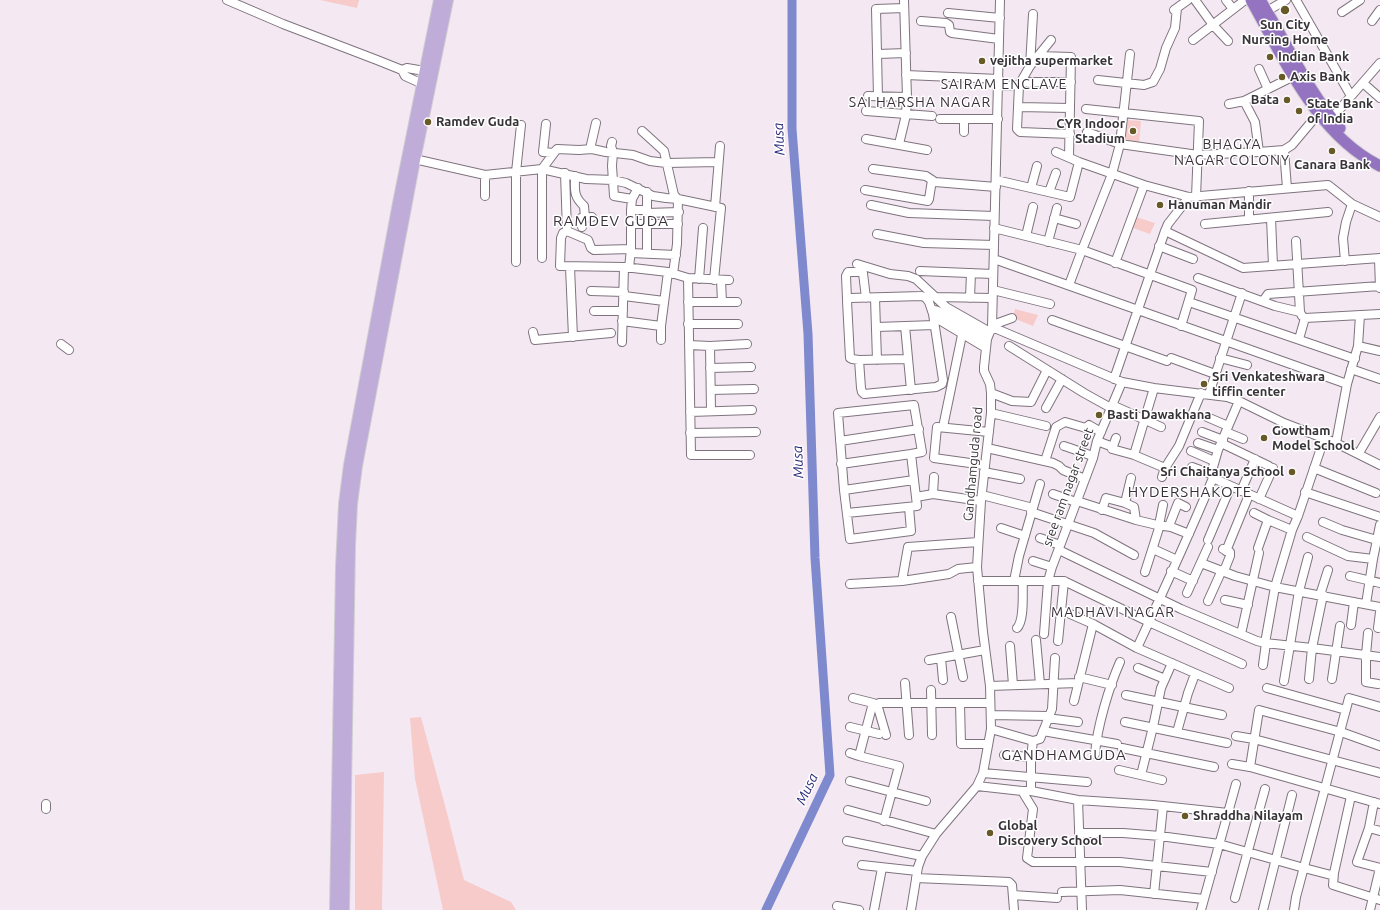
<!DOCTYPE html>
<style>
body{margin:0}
canvas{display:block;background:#f4e8f3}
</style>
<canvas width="1380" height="910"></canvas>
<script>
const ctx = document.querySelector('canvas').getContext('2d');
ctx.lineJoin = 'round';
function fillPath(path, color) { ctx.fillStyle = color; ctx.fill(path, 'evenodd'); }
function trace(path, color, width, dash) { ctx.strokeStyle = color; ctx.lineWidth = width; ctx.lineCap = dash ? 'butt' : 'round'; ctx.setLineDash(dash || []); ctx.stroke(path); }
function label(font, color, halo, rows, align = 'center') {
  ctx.font = font + ' Ubuntu,sans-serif'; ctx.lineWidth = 3; ctx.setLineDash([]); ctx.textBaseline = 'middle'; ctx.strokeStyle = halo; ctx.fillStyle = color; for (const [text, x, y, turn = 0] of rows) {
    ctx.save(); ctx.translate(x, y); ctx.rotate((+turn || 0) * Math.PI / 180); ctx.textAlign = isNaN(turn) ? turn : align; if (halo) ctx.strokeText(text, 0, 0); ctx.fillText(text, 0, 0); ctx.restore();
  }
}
fillPath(new Path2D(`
 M320,0H359L357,8Z
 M1126,120L1141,121L1139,143L1124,141Z
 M1136,217L1155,223L1150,234L1133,228Z
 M1015,309L1038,315L1033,326L1013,318Z
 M421,717L446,809L464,880L511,902L516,910H443L415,779L410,718Z
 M384,772L382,910H355V775Z`), '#f8cbcb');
trace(new Path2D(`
 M766,910L830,775L815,558L808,334L792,129V0`), '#7f89ce', 9);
const minor = new Path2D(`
 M227,0L283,24L377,60L402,70L405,76L427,86
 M1195,0L1213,25L1228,41
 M1226,0L1233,9
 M1296,0L1351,96
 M1174,10L1188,0
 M1267,11L1286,0
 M1342,12L1360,0
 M948,13L1000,18
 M921,21L946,23L949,25L950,32L952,33L999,39
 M1372,21L1380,10
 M1051,40L1030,66L1019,85L1017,129L1020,132L1070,134
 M1193,40L1245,0
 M878,54L906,53
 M1038,56L1071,57L1069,157
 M1030,66L1033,14
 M1259,69L1268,89
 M402,70L407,68L430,72
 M906,75L999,79
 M1098,80L1144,85L1153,82L1160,69L1166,48L1175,28L1177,8
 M1021,82H1071
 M1363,83L1380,98
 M998,86L1019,85
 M868,96L907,97
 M878,97L876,9L904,8
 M1244,101L1255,122L1259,152
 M1229,104L1244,101L1294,76
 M1019,107L1070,108
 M1086,109L1199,121L1196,197
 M866,111L932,116
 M1332,118L1380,63
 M940,119H998
 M546,124L543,152L554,153
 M642,131L664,151L674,195L678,199L677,244L673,274
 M964,132V119
 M1087,132L1120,144L1198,155L1259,152L1284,150L1292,145L1318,114
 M866,139L927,150
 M612,142L611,146L613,152L612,166L614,196L632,199
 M899,144L906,115L907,97L904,0
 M590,149L596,123
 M1284,150L1287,188
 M1056,152L1079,162L1144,185L1189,197L1328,185L1352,204L1380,217
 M410,158L485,175L542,169L586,179L613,180L626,183L653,196L666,198L678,199L721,208L714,280
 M873,169L926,176L935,182L996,187
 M565,173L567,231L588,240L591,248L594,250L631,249
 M575,176C575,190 573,196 584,206L585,218
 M996,180L1070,197L1079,162
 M1031,188L1037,166
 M865,190L928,201L929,199L932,180
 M1249,191V220
 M1049,192L1056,173
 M485,196V175
 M871,205L909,213L994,216
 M715,207L720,146
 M631,210H647
 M647,213L679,212
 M1054,218L1076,224
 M1271,218L1273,266
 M632,224H678
 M1205,224L1328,212
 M582,227L581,218L592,217
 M994,228L1082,250L1192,290L1181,326
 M567,231L563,233L561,238L560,266L624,267L668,272L688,278L729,280
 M1165,231L1243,268L1380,258
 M877,234L924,243L994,245
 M1026,236L1033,207
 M1296,241L1300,312L1302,316L1305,318L1380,314
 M1048,242L1057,208
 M1159,246L1193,259
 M631,253L676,255
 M647,253V192
 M542,258V169L557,149L579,150L592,149L606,152L633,155L650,161L666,163L718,162
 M994,259L1347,384
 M1379,259L1380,288
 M1345,261L1343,238L1346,222L1352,204
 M516,262V172L521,125
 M1115,263L1144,185
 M857,264L890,274L908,276L916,279L946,307L990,332
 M570,267L573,337
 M629,268L631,249V210L632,199L638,188
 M920,271L993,274
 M688,278L691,455H750
 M1198,278L1275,306L1300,312
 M699,279L703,228
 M721,280L722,302
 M1069,285L1082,250L1112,174L1120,144L1130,54
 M993,290L1050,304
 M591,291L624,292
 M624,296L664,301
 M935,297L992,298
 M875,298L877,360
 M970,298L971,273
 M847,299L846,276L848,272H862L863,273L866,298
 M1263,301L1268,294L1380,286
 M688,302H737
 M1189,302L1355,359
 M594,311H623
 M1052,320L1167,361
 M622,321L661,326L668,272
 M688,324H738
 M905,326L911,390
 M877,327L934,325
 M992,327L1122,382L1154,388L1227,397L1239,401L1284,423L1336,443L1380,465
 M994,329L998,323L1012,318
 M533,332L535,340L611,333
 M1299,339L1305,318
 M661,340V326
 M622,342L624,267
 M61,344L69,350
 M689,345L710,346L747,344
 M710,346L711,411
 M1009,346L1084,393L1111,408
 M1358,346L1380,351
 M986,348L936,318L933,314L935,310L938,311L987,339
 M1171,358L1215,374
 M1220,358L1247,365
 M859,360L861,388L862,392L864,394L936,387L942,384L943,380L933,314L929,302L926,298L922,296L850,298L847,301L850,358L852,359L859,360L907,359
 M710,368L751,367
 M1351,369L1380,379
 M1114,379L1165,231L1168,224L1189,197
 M711,390L754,389
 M991,393L1012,401L1031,402L1047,370
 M1209,394L1242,293
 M1112,405L1161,427
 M1046,408L1062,379
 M690,412L752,410
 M991,413L1046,426
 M1207,417L1228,426
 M943,427L962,335
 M1202,432L1223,440
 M1226,432L1243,439
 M690,433L756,432
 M1116,438L1112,449L1134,455L1165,468L1179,446L1201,393
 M840,441L919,429
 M1097,441L1113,447
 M1198,443L1218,450
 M1221,443L1269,466
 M1336,443L1347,384L1358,346L1360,315
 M1064,446C1074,449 1083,453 1093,456
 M987,448L1053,463L1059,466L1063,470L1085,479
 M1191,451L1214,461
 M1359,453L1380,417
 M1134,455L1154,388
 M1045,461L1056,427L1065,422L1086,428L1089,425L1101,432
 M841,464L911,454
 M984,465L934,458L937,427L989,432
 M1192,467L1211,474L1213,478L1298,516
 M1314,468L1376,493
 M984,472L1020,479
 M1211,474L1218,450L1239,401
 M1162,477L1165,468
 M844,490L914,480L916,497
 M1241,491L1255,459
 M1305,492L1380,517
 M933,494L934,477
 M1053,494L1076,502
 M982,495L1033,508
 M1259,499L1273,468
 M1077,501L1136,520L1157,525L1171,527L1189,534
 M1125,503L1134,507L1136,520
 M909,507L911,531L850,539L844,490L838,413L914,405L922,452L911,454L914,480
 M1102,510L1106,498L1125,503L1131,478
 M1031,512L1094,533L1134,555
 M847,513L917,506L916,497L933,494L981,501
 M1254,513L1268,520L1258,548
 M1268,520L1292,530
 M1323,522L1342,530L1380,541
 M1159,525L1163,505
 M1169,526L1178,503L1186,507
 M1001,528L1025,536
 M1307,537L1348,556L1373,559
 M1040,538L1060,545
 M1208,540L1231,486
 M1153,549L1177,560
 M1223,549L1230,552V556L1224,571
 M1059,550L1181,609L1257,641L1265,643L1312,648L1380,657
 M1226,551L1249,495
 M1033,561L1052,567
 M1201,563L1235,576L1275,587L1380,607
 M1171,571L1193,581
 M1145,572L1160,525
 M1350,576L1380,583
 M902,581L908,547L978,542
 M978,581H1064L1149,622L1242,664
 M1014,581L1019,556L1040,484
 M850,584L902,581L949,574L958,569L977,567
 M1187,593L1208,547
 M1320,595L1328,570
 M1225,600L1248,605
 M1208,601L1222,570
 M1366,604L1373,559L1380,525
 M1061,610L1093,624L1137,648L1229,688
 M951,617L963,677
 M1351,625L1354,602
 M1017,628C1025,620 1022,592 1023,581
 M1378,628L1380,612
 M1368,633L1366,655V682L1378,684
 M1044,634L1048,581L1052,567L1093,458L1097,441L1122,382
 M1241,634L1259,553
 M1036,640L1040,684
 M1058,641L1064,581
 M1265,643L1275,587L1292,530L1298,516L1324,439
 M1010,646L1013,685
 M1137,648C1163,592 1189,535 1213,478
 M941,658L943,680
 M929,660L985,650
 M1263,665L1266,643
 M1138,668L1165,679
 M1079,677L1112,685
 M1309,679L1312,648L1323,595
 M1332,679L1340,626
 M1284,681L1299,591L1308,557
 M905,683L909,735
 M990,686L1078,683
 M1267,688L1346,710
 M931,690L932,735
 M1126,695L1222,715
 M853,698L873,703L859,756L899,766L884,821
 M1074,701L1093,624
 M960,703L961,744H988
 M991,715L1048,716
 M1047,718L1078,722
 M1125,722L1227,743
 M850,727L879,734
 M991,729L1033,741L1040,739L1052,709L1055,658
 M1043,731L1117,744
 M1177,732L1188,693L1195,674
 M886,735L877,704L879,703H990
 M1236,736L1254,739L1380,773
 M1122,748L1214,767
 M850,753L859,756
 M1095,754C1097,727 1109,687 1120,662
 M1004,755L1031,757
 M1232,764L1250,767L1380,804
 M1250,767L1259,710L1341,732L1380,746
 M1119,770L1162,780
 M983,773L1087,782
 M1141,775L1153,727L1161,688L1172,663
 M850,781L926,801
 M977,786L1022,791H1031V757L1033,741
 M1022,791L1033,809L1027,858L1033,862H1120L1212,872
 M1031,791L1078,800L1153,805L1228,813
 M1078,800L1082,910
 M1374,802L1369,828L1357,862L1380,868
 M46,809V804
 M848,810L936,834
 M1369,828L1380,831
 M1079,833H1123L1160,836L1219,844L1304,868L1331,875L1334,873L1351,796
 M847,841L922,856
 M862,865L917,871
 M1334,873L1333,885L1380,900
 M916,878L1009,882L1012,885L1014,910
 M1062,892L1120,890L1204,899
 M1154,894L1163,806
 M1013,895L1057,898
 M1235,898L1265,789
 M837,906L859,910
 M874,910L882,868
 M911,910L918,867L922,856L936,834L977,786L983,773L991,729L990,686L983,632L977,567L981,501L991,413V393L990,384L984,371V367L987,339L992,327L1000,0
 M1201,910L1236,784
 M1263,910L1292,795
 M1294,910L1296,897L1349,698L1380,707
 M1370,910L1380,868`);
const major = new Path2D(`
 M335,910L341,567L344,504L349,465L398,203L439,0
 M344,910L350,545L352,504L357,466L415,160L448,0`);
const highway = new Path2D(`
 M1251,0C1285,60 1316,134 1380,166
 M1260,0C1287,43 1307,90 1340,128`);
trace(minor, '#7f747e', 10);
trace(major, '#cfcecf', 12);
trace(highway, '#cfcecf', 13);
trace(minor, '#fff', 8);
trace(major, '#bfacd9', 10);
trace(highway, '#9474c0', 11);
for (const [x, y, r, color] of [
 [1285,10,5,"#675a27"],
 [1270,57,4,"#675a27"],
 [982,61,4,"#675a27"],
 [1282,77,4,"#675a27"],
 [1287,100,4,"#675a27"],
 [1299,111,4,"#675a27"],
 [428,122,4,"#675a27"],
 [1133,131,4,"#675a27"],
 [1332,151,4,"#675a27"],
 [1160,205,4,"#675a27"],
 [1204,384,4,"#675a27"],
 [1099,415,4,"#675a27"],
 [1264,438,4,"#675a27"],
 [1292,472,4,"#675a27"],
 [1185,816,4,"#675a27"],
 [990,833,4,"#675a27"]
]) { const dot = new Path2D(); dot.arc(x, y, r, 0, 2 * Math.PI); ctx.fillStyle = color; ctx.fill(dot); trace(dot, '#fff', 1.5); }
label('bold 13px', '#383338', '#fff', [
 ["Sun City",1285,25,"center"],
 ["Nursing Home",1285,40,"center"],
 ["Indian Bank",1278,57],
 ["vejitha supermarket",990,61],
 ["Axis Bank",1290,77],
 ["Bata",1279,100,"right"],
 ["State Bank",1307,104],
 ["of India",1307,119],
 ["Ramdev Guda",436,122],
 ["CYR Indoor",1125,124,"right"],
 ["Stadium",1125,139,"right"],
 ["Canara Bank",1332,165,"center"],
 ["Hanuman Mandir",1168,205],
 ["Sri Venkateshwara",1212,377],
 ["tiffin center",1212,392],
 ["Basti Dawakhana",1107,415],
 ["Gowtham",1272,431],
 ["Model School",1272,446],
 ["Sri Chaitanya School",1284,472,"right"],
 ["Shraddha Nilayam",1193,816],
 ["Global",998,826],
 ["Discovery School",998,841]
], 'left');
label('13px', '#383338', '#fff', [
 ["Gandhamguda road",973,464,-85],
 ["sree ram nagar street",1068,487,-70]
]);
ctx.letterSpacing = '1px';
label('14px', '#393039', '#fff', [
 ["SAIRAM ENCLAVE",1004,84],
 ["SAI HARSHA NAGAR",920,102],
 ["BHAGYA",1232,144],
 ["NAGAR COLONY",1232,160],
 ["MADHAVI NAGAR",1113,612]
]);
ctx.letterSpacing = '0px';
label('italic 14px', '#2c2d7e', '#fff', [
 ["Musa",779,139,-93],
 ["Musa",798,462,-92],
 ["Musa",807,789,-65]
]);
ctx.letterSpacing = '1px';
label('15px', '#393039', '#fff', [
 ["RAMDEV GUDA",611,221],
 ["HYDERSHAKOTE",1190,492],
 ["GANDHAMGUDA",1064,755]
]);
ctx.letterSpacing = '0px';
</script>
